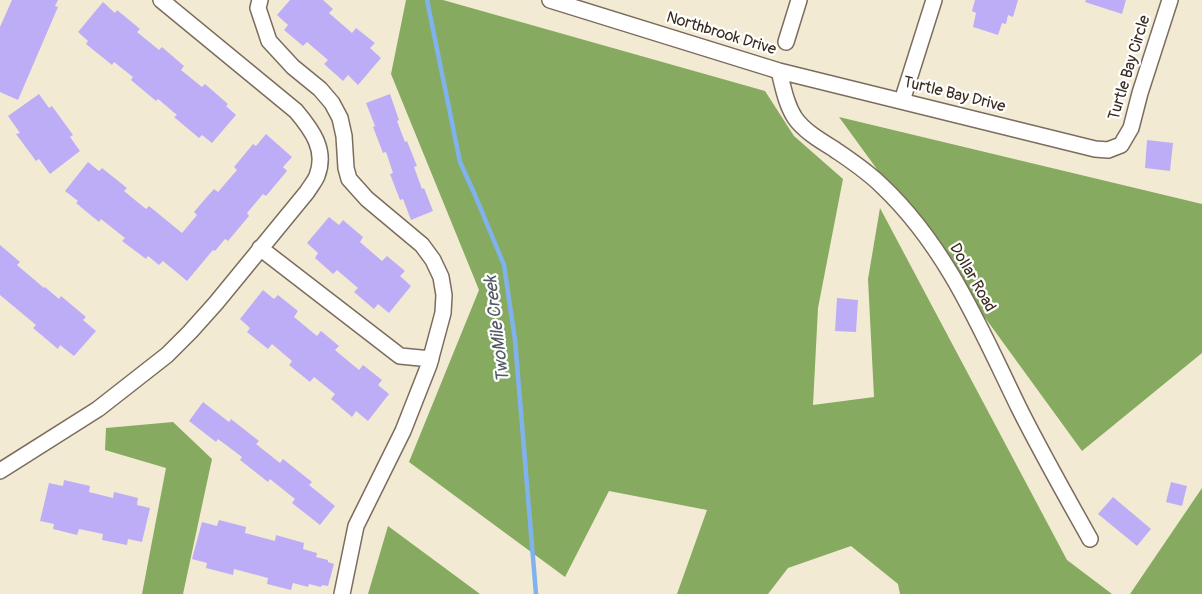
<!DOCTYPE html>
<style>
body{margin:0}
canvas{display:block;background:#f3ead4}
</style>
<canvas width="1202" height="594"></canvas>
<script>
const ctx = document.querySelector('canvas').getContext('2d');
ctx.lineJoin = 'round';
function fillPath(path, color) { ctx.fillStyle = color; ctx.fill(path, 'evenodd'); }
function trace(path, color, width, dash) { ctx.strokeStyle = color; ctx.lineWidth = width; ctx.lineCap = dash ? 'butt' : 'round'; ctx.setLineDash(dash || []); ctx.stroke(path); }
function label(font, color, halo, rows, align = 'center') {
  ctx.font = font + ' Pangolin,sans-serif'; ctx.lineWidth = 4.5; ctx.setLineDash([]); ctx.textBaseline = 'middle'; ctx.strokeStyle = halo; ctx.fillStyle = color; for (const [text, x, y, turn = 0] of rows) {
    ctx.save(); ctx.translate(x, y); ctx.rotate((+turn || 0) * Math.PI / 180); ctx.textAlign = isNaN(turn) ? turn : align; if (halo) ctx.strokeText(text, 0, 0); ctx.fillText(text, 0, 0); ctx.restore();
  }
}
fillPath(new Path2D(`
 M406,0H443L765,91L794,136L843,179L818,308L813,405L874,397L868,279L880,208L1067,560L1112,594H900L898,584L851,546L788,568L768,594H677L707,510L609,491L565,577L409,462L479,290L391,74Z
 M839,117L1202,204V353L1082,451Z
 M173,422L212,459L183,594H142L166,468L105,450L106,428Z
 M1202,488V594H1130Z
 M388,526L480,594H368Z`), '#86aa5f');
trace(new Path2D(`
 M427,0L460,162L475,195L504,265L515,340L536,594`), '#80b3ed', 4.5);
fillPath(new Path2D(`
 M12,0H58L55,6L58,7L18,100L0,92V27Z
 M290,0H323L333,9L329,13L352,33L356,28L375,43L370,48L381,58L358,85L348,75L343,81L324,64L328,60L307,42L303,46L284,30L288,25L277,15Z
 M975,0H1018L1013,17L1008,15L1006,24L1002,23L998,35L973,27L976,13L972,11Z
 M1086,0H1126L1122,14L1085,2Z
 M103,2L115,13L117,10L140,29L137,32L159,50L162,47L184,66L181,70L202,87L205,84L228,104L226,106L236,115L212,143L202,135L199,138L174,117L177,115L158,99L156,101L131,80L133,77L114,62L112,65L86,44L88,41L78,32Z
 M39,94L49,108L52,106L73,135L70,137L80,151L50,174L39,159L36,161L16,134L20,133L8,116Z
 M390,94L399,120L397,121L405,142L407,141L417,166L414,167L422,189L424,188L433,211L411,220L403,199L400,200L390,174L393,173L386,152L383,153L373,127L375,126L366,103Z
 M266,134L292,157L283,167L287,171L266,196L263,194L247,213L249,216L228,241L225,239L215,251L213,250L187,281L163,261L159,265L148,256L146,259L122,241L125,238L101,219L99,222L76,203L78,201L65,191L88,162L99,171L102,168L127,188L124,191L146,209L149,206L182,233L197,215L194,212L205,199L214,189L218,192L237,170L234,167L253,144L256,146Z
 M1147,140L1173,143L1170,171L1145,168Z
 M329,217L339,225L343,220L363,237L360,242L382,261L387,256L405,271L400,276L411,286L389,313L378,304L374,309L354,292L358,288L337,270L333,274L315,258L318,253L307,243Z
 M0,245L20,262L17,265L44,288L45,287L59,299L61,296L86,317L83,320L96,331L74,356L60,345L58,349L33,328L36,325L0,295Z
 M263,290L274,299L278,295L298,311L294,317L317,336L321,331L339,346L335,350L359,370L363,365L382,380L378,385L389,394L368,421L356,411L352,417L331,399L335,394L314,377L310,382L289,365L292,361L272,344L268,349L247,332L250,328L240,319Z
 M837,298L858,300L856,332L835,331Z
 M203,402L229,422L231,419L259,441L256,444L280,463L283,459L312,482L309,485L335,506L320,525L292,503L295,499L270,479L268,482L240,460L242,457L218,439L216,442L189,421Z
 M64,480L90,486L89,492L113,498L114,492L138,498L137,505L150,508L142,542L128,539L127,545L102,540L103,534L79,529L77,535L53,529L54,524L40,521L49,483L63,486Z
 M1171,482L1187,486L1182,506L1166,502Z
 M1113,497L1151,529L1137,546L1098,514Z
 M219,520L246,527L245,533L275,541L276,535L304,543L303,549L317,553L316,557L328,560V562L334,564L328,586L322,585L321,587L309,584L308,587L293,583L291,590L267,584L268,578L234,569L233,575L206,568L207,563L192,559L202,522L217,526Z`), '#bdadf7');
const minor = new Path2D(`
 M260,0L258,8L269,41L293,67L320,89L332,103L340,118L344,136L346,168L349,179L367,199L422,245L433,260L441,277L444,295L443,313L429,365L403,431L356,526L342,594
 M550,0L779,71L1095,149L1108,150L1121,145L1131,128L1140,93L1170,0
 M786,42L799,0
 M779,71C783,87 786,104 795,118C804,131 821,141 834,149C850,160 867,171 881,185C947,247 980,328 1019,408C1041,452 1066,496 1090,539
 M902,101L934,0
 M260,248L400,356L431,359
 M0,471L98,409L167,355L190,332L216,303L307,192C310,187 315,181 317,176C327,150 312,130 296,111L161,0`);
trace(minor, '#7b6d5e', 18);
trace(minor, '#fff', 15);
label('16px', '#3b2a1e', '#fff', [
 ["Northbrook Drive",721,34,17],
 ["Turtle Bay Circle",1130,68,-73],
 ["Turtle Bay Drive",954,95,14],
 ["Dollar Road",972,278,60]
]);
label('italic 18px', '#535a66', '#fff', [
 ["TwoMile Creek",498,329,-97]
]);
</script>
